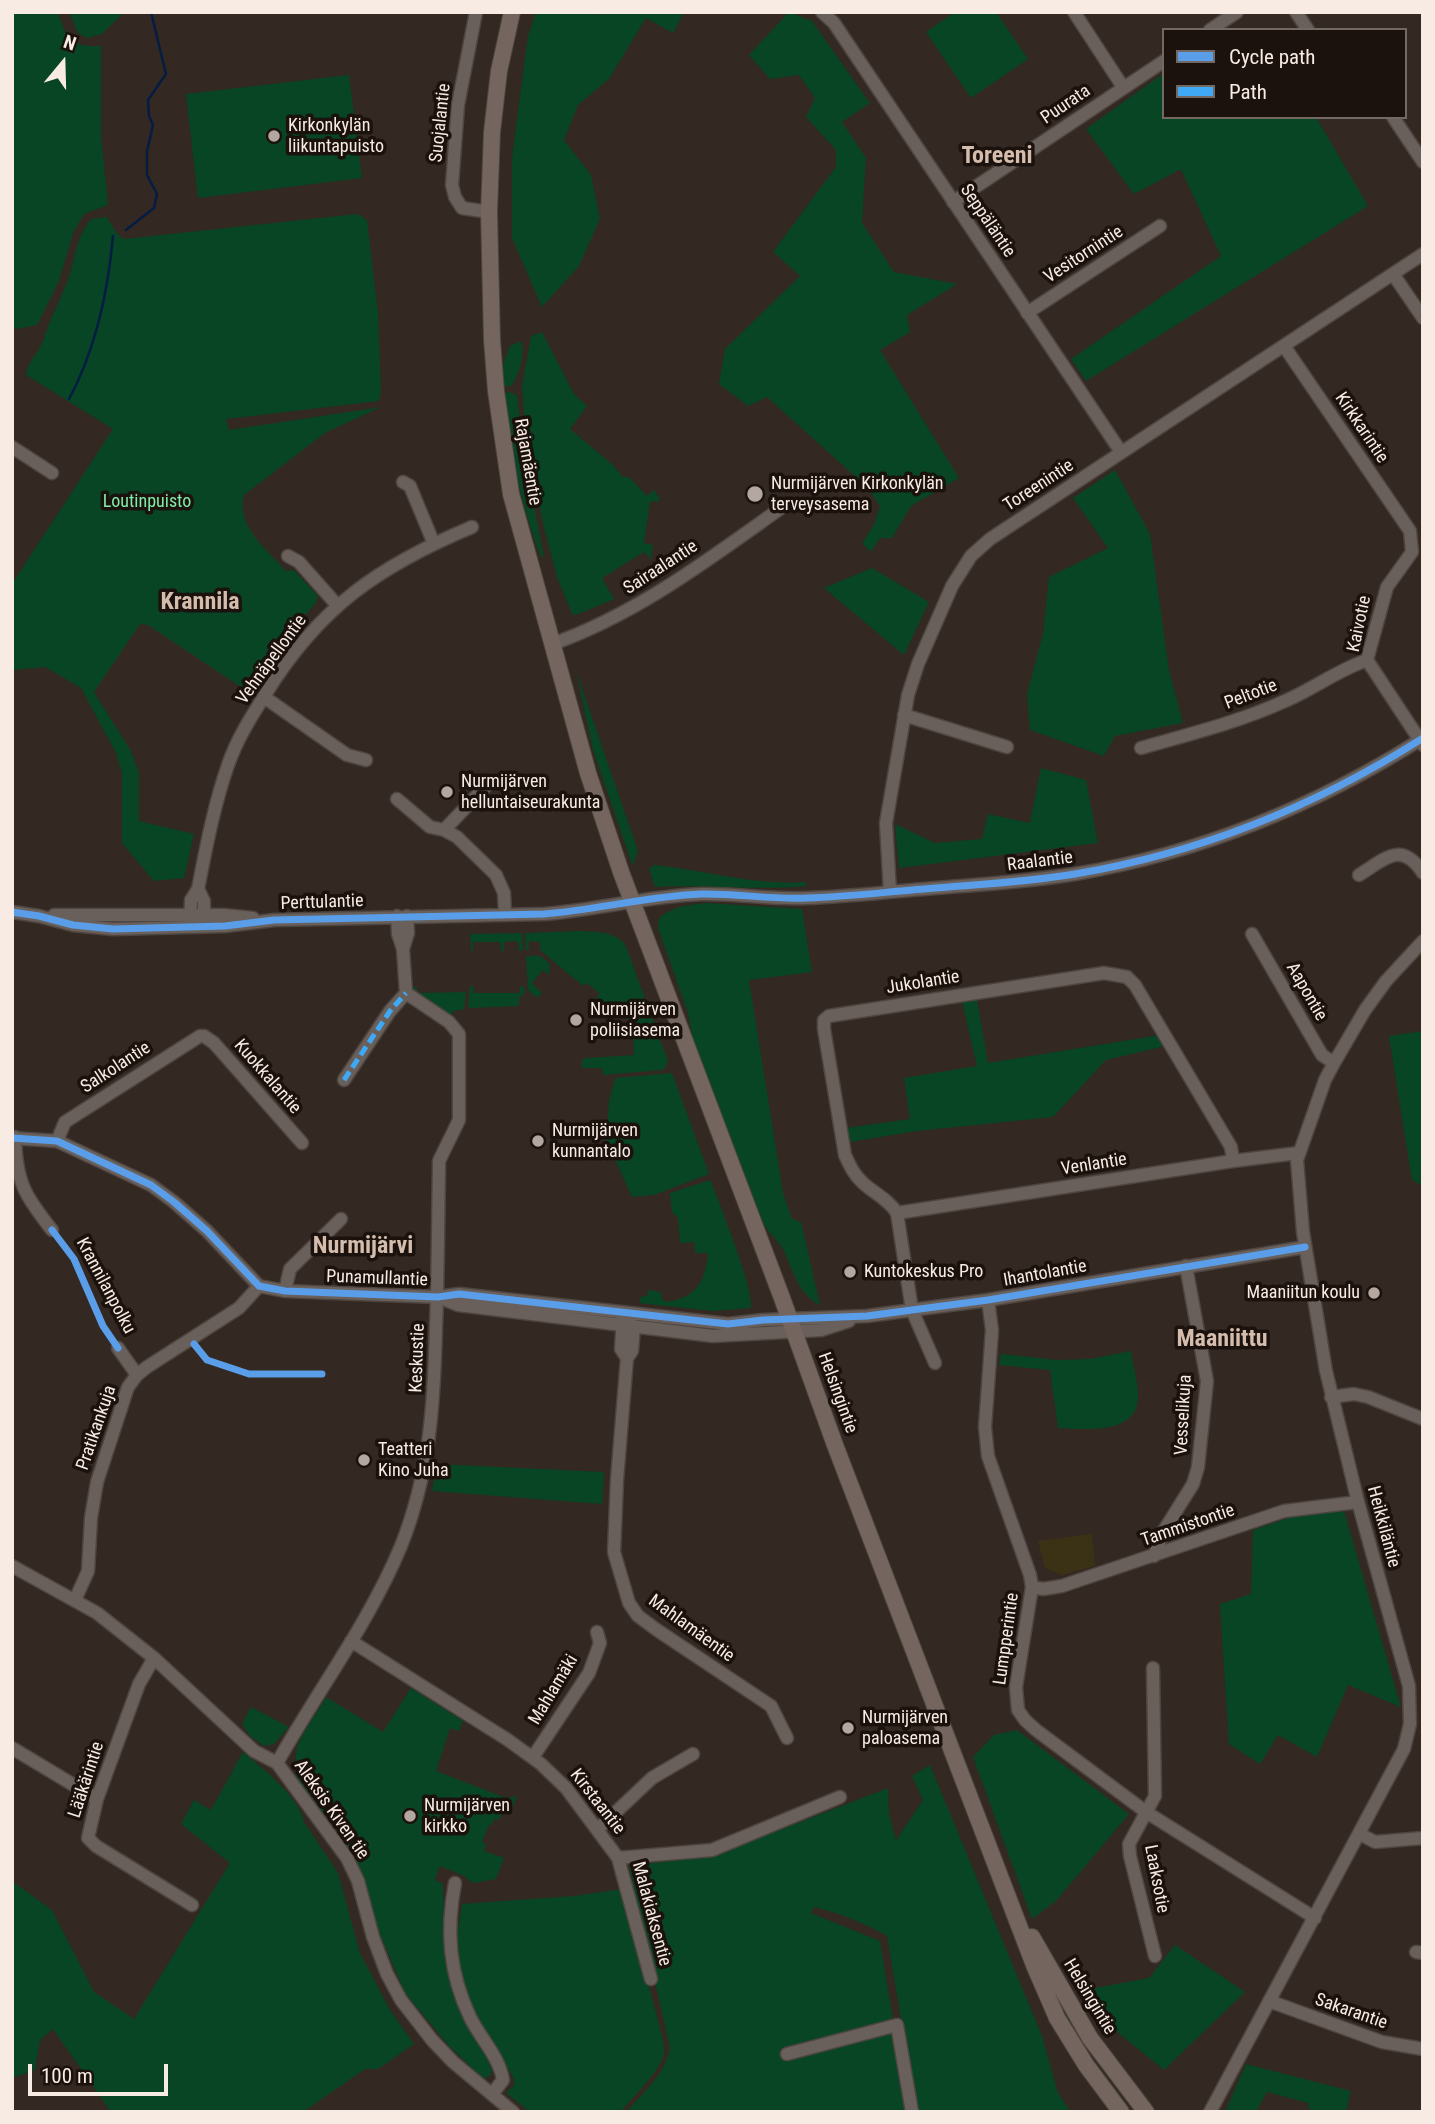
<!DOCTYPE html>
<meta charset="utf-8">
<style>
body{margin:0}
#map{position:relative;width:1435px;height:2124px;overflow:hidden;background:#332822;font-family:"Roboto Condensed",sans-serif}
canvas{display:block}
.frame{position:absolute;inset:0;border:14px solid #f8ebe3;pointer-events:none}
.legend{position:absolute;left:1162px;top:28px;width:245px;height:91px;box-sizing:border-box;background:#1b120d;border:2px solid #736963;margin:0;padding:9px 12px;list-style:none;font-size:21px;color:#f8ebe3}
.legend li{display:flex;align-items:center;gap:14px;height:35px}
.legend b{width:35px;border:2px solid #736963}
.north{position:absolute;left:28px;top:28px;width:70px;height:70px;-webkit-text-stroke:5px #1b120d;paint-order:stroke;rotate:19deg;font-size:19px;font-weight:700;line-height:28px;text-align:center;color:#f8ebe3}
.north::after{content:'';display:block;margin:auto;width:24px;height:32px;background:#f8ebe3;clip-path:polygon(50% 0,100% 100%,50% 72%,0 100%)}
.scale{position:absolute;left:28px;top:2064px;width:140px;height:32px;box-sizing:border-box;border:4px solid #f8ebe3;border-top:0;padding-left:9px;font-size:21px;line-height:24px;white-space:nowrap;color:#f8ebe3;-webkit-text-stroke:5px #1b120d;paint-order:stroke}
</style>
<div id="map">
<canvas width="1435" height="2124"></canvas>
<div class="frame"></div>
<ul class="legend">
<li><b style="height:9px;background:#5a9eea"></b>Cycle path</li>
<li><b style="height:9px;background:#3fa9f5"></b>Path</li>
</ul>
<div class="north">N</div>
<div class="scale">100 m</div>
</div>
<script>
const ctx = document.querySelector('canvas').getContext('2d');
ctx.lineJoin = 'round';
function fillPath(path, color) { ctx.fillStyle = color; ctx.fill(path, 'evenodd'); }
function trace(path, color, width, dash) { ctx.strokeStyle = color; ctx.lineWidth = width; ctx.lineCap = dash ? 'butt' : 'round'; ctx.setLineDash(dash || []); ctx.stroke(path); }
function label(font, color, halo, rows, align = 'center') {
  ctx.font = font + ' "Roboto Condensed",sans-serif'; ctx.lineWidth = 7; ctx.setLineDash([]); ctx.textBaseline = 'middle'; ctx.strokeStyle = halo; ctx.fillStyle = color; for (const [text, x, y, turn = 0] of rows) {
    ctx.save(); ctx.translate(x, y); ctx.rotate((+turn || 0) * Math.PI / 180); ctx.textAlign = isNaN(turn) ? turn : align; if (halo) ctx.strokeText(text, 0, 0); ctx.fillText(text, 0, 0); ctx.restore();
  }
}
fillPath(new Path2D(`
 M12,12H58C67,40 71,47 101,46V137L108,205L84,214L73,233L59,281L37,325L16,329L12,324Z
 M69,12H124L102,34L87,38L78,33Z
 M536,12H587L598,15L600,12H684L673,33L646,18L609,79L578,105L564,140L591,175L600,219L579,266L542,307L512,238V158L528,36Z
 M789,12L812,21L870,103L842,122L866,158L862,223L894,272L957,284L907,315L910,332L880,350L959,478L911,506L892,538H880L871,552L862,543L874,525L880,506L868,488L767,397L748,406L719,384L725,349L800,276L773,252L836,167V150L806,117L815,98L799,75L770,79L749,55Z
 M955,12H996L1028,59L971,98L926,32Z
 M1164,73V117H1316L1368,206L1086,381L1071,359L1221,256L1181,169L1134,194L1086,129Z
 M349,75L362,178L198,198L186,94Z
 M357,214L367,220L378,312L381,391L379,401L226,419L229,430L381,407L325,433L244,495C235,526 268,550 286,571L294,570L318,596L316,603L279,643L247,691L148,625L140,624L94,692L131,751L139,773V821L194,834L184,878L154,881L122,843V773L116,753L81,688L45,667L12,670V584L113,429L26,375C27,362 39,353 43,341C49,321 58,304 66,285C75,263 75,238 91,219L107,217L117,234L124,239Z
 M542,332L574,394L587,406L570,429L613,465L623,477H629L647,496L654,490L659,497V502L650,501L644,543L653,545L651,559L644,552L602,578L614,599L576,615L572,614L557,577L543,524L525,429L522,386L531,336Z
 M521,341C526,352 519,376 511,386H504L502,367L510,346Z
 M511,392L517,396L525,462L544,556L541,557C520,502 510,452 505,393Z
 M1115,470L1150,534L1169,670L1183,723L1115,736L1104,756L1030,730L1027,694L1043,634L1049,577L1108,548L1073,498Z
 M872,568L929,602L904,655L824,588Z
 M576,671L638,851L634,863L632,864L593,750Z
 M1041,768L1086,780L1098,843L899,868L895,824L935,843L982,839L988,814L1030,823Z
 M654,865C705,870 755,886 806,882V886C756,891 705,884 655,887L649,869Z
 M707,903L802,909L812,972L749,980L783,1193L792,1219L801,1222L820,1305C798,1293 794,1273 784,1251C780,1243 770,1234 764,1225L693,1039L688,1013L658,928L659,918C674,906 688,905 707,903Z
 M581,931C598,932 613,931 625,944L668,1061L665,1068L662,1070L604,1075L601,1068H582V1060L586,1058L634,1055L633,1030L636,1026L623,1015L619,1019L596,998L600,994L587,983L583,986L540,950V942L529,941V950H526L525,933Z
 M522,933L523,950L519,951L518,941L504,942V951H501L500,942H473V951H471L470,934Z
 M526,956H540L549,963L550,975L543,970L532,983L542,993L537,998L528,990Z
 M470,986H473L474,993H520V986H524L525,992L519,998V1006L471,1008L468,1007Z
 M411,987H417V993L466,992L464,1009L454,1011L450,1017L412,990Z
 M977,1000L988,1063L1160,1035L1165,1046L1106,1060L1053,1117L917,1131L850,1142L846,1128L910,1119L904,1078L977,1066L962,1001Z
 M1423,1031V1186L1412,1180L1411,1174L1389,1036Z
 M672,1073L709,1174L654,1195L632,1197L606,1139L609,1101L615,1078Z
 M707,1181H711C719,1203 755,1292 751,1308L713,1311L639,1303L641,1297L648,1295V1290L661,1292L662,1299L667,1302C697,1297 705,1282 708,1253H695L694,1242L680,1243L678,1218L672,1212L670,1193Z
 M1131,1351C1133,1366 1138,1381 1138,1395C1139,1436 1085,1429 1058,1428L1050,1370L999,1365L1001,1354L1058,1360L1090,1359Z
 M437,1464L604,1472L602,1504L432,1491Z
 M1344,1511L1401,1707L1348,1685L1317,1757L1278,1735L1260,1764L1229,1744L1220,1604L1251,1594L1253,1530L1294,1516Z
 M411,1688L463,1721L459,1731L450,1728L436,1771L506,1798L517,1796L512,1808L505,1805L499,1820L494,1819L492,1825H489L482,1842L486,1844L484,1851L504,1858L496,1879L473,1883L462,1875L440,1866L435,1880L443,1884L445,1960L459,2005L492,2069L491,2075L484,2079L449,2046L405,1993L374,1920L358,1867L332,1825L295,1775C298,1767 295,1760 296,1752C300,1734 317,1714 326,1697L383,1732Z
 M251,1707L289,1727L274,1744L264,1746L250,1736L242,1724Z
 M1017,1730L1129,1814L1056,1901L1032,1919L973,1757L994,1735Z
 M243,1752C263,1769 299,1796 304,1822L338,1873L360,1953L390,2010L414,2044L378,2069H365L303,2112H111L53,2029L40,2040L35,2070L12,2078V1881L52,1910L94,1992L134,2019L230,1863L181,1824L194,1800L211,1810Z
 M930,1765L1042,2036L1058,2093L1071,2112H917L887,1936C864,1923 840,1913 814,1907L811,1913L880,1941L908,2112H627C643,2092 666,2074 670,2048L629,1866L713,1856L888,1788L889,1814L896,1840L923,1800L912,1776Z
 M623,1889L662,2036C663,2041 665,2047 664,2053C662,2070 632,2097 621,2112H530L506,2093L514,2085V2079L472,2007L454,1957L462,1904L574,1896Z
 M1175,1945L1245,1992L1164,2070L1105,2022L1089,1989L1149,1978Z
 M1246,2064L1351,2091L1346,2112H1310L1308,2103L1267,2092L1256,2112H1225Z`), '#074525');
fillPath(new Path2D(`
 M1092,1534L1095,1566L1061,1575L1045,1567L1038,1541Z`), '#3b3215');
trace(new Path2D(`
 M126,230L154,208L157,194L147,175V151L153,125L149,116L148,100L166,74L151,12
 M69,399C96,349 108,292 113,236`), '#051c43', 2.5);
const minor = new Path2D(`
 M476,12L458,105L452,185L455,197L462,208L489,212
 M822,12L834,23L1121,452
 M1074,12L1123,87
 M1296,12L1308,30
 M1210,30L1237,12
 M1393,117L1423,162
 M953,202L1164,61
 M1393,274L1423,318
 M1027,313L1160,226
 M1284,346L1410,531L1412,552L1387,587L1367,660L1423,745
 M12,447L52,473
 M403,482L410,486L434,544
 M288,556L299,562L337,605
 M552,644C637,614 709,559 781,508
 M264,697L347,755L366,760
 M904,715L1007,747
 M1141,748C1190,734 1239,722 1285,701C1313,689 1338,670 1367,660
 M397,799L430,827L444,830L457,837L496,875L504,893L505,914
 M444,830L491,781
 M1359,875C1385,859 1401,840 1423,873
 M198,889L204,901V923
 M890,892L886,823L908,695L918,664L952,586L971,556L990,539L1423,254
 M12,912L39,916L73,925L113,929L225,926L274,920L544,914C597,910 648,896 701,894C736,893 772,900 807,898C842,897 877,893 912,890C966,885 1022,883 1075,874C1200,853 1316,806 1423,738
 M54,915H224L253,918
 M190,927L191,900L198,889C206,848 214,805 228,765C237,739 251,717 265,695C319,607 379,566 472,527
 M1252,934L1322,1055L1334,1063
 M403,949L408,933L407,916
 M344,1080L390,1011L406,993
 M15,1137C16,1182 25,1196 52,1230
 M12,1138L57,1141L151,1185L174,1202L207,1231L259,1286L285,1291L438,1297L459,1294L728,1324L763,1320L867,1316L912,1310L988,1300L1305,1247
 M57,1141L65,1122L200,1036H204L214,1043L302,1143
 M897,1213L1233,1161L1298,1153
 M285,1291L290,1269L341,1219
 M441,1298L458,1305L713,1336L821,1330L849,1321
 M988,1300L992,1330L985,1427L988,1456L1030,1575L1032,1587L1016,1687L1018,1710L1025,1720L1036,1730L1146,1812L1315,1918
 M623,1313L634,1327L632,1351L627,1358L617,1480L614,1552L629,1603L638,1616L657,1630L771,1706L787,1738
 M623,1317L621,1349L627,1358
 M118,1348L137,1375
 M935,1363L912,1310L897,1213C889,1200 874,1193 863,1183C854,1175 850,1166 845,1155L824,1029V1020L829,1016L1104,973L1127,977L1135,985L1231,1147L1233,1161
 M1331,1397L1354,1394L1368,1397L1423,1419
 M1154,1556L1163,1532L1193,1484L1198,1467L1207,1381L1186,1266
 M12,1566L97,1613L154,1658L254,1751L277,1763L347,1858L358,1881L373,1937L387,1974L401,2000L432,2040L453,2062L513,2112
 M1032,1587L1043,1589L1062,1586L1284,1511L1358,1502
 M75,1600L88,1571L91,1518L97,1482L128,1387L137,1375L147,1367L239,1308L259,1286
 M351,1641L508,1740L541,1764L566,1788L618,1858L651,1979
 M154,1658L139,1684L97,1799L88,1838L96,1846L192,1905
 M1153,1668L1155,1796L1129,1844L1130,1856L1155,1956
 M12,1748L97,1799
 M533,1757L589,1673L600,1643L597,1632
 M277,1763C318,1690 369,1623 401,1546C430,1473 434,1404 436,1327C438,1274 438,1221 439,1167V1161L459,1120V1034L449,1022L406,993L403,949L398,934L397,916
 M598,1829L652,1778L693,1754
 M1360,1834L1375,1842L1423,1838
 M618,1858L712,1850L840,1797
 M455,1883C446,1930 449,1973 470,2017C480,2038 499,2056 503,2080L492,2094
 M1416,1952L1423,1953
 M1269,2001L1382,2042L1423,2049
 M787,2054L897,2025L912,2112
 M1210,2112L1404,1749L1410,1724L1409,1686L1358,1502L1326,1371L1303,1232L1297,1160L1325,1080L1334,1063L1365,1010L1386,981L1423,941`);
const major = new Path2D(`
 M512,12L499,71L492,132L489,212L492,340L496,391L511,494L588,773L621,872L782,1298L835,1445L1034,1965L1057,2018L1086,2065L1121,2112
 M1032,1937L1090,2038L1146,2112`);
trace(minor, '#4e4540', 15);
trace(major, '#4e4540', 18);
trace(minor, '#69605b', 12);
trace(major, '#74655f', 16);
trace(new Path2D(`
 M344,1080L390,1011L406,993`), '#3fa9f5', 5, [10, 5]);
trace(new Path2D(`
 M12,912L39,916L73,925L113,929L225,926L274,920L544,914C597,910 648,896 701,894C736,893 772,900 807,898C842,897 877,893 912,890C966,885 1022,883 1075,874C1200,853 1316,806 1423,738
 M12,1138L57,1141L151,1185L174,1202L207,1231L259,1286L285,1291L438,1297L459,1294L728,1324L763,1320L867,1316L912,1310L988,1300L1305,1247
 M52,1230L74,1259L103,1326L118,1348
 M194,1344L207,1360L249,1374H322`), '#5a9eea', 7);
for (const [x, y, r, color] of [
 [274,136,7,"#b3a79f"],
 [755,494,9,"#b3a79f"],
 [447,792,7,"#b3a79f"],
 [576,1020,7,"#b3a79f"],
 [538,1141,7,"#b3a79f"],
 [850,1272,7,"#b3a79f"],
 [1374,1293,7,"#b3a79f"],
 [364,1460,7,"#b3a79f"],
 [848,1728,7,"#b3a79f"],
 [410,1816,7,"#b3a79f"]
]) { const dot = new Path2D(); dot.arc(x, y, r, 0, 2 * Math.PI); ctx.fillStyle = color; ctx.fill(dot); trace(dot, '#1b120d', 2.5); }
label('18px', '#f8ebe3', '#1b120d', [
 ["Puurata",1066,105,-34],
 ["Suojalantie",441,123,-84],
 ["Seppäläntie",987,221,56],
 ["Vesitornintie",1084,255,-33],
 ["Kirkkarintie",1361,428,56],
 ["Rajamäentie",527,462,80],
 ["Toreenintie",1039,486,-33],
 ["Sairaalantie",661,568,-33],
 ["Kaivotie",1360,624,-78],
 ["Vehnäpellontie",272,660,-54],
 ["Peltotie",1251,695,-21],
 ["Raalantie",1040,862,-7],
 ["Perttulantie",322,903,-2],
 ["Jukolantie",923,983,-9],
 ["Aapontie",1306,992,60],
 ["Salkolantie",116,1068,-33],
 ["Kuokkalantie",267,1077,49],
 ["Venlantie",1094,1165,-9],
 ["Ihantolantie",1045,1274,-10],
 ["Punamullantie",377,1279,2],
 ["Krannilanpolku",105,1286,62],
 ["Keskustie",418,1358,-88],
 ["Helsingintie",837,1393,70],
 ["Vesselikuja",1184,1415,-87],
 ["Pratikankuja",97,1428,-71],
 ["Tammistontie",1188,1526,-19],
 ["Heikkiläntie",1383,1527,75],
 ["Mahlamäentie",691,1629,36],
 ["Lumpperintie",1007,1639,-82],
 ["Mahlamäki",554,1690,-59],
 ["Lääkärintie",87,1780,-72],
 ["Kirstaantie",597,1802,52],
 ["Aleksis Kiven tie",331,1810,55],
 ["Laaksotie",1156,1879,79],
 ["Malakiaksentie",651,1914,75],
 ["Helsingintie",1089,1997,59],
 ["Sakarantie",1351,2012,19]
]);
label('18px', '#f8ebe3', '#1b120d', [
 ["Kirkonkylän",288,126],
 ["liikuntapuisto",288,147],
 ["Nurmijärven Kirkonkylän",771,484],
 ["terveysasema",771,505],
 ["Nurmijärven",461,782],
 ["helluntaiseurakunta",461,803],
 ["Nurmijärven",590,1010],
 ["poliisiasema",590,1031],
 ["Nurmijärven",552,1131],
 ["kunnantalo",552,1152],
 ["Kuntokeskus Pro",864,1272],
 ["Maaniitun koulu",1360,1293,"right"],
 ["Teatteri",378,1450],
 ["Kino Juha",378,1471],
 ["Nurmijärven",862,1718],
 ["paloasema",862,1739],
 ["Nurmijärven",424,1806],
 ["kirkko",424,1827]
], 'left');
label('18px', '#7feea8', '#1b120d', [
 ["Loutinpuisto",147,502]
]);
label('bold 24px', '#d5bdad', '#1b120d', [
 ["Toreeni",997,157],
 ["Krannila",200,603],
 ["Nurmijärvi",363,1247],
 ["Maaniittu",1222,1340]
]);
</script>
